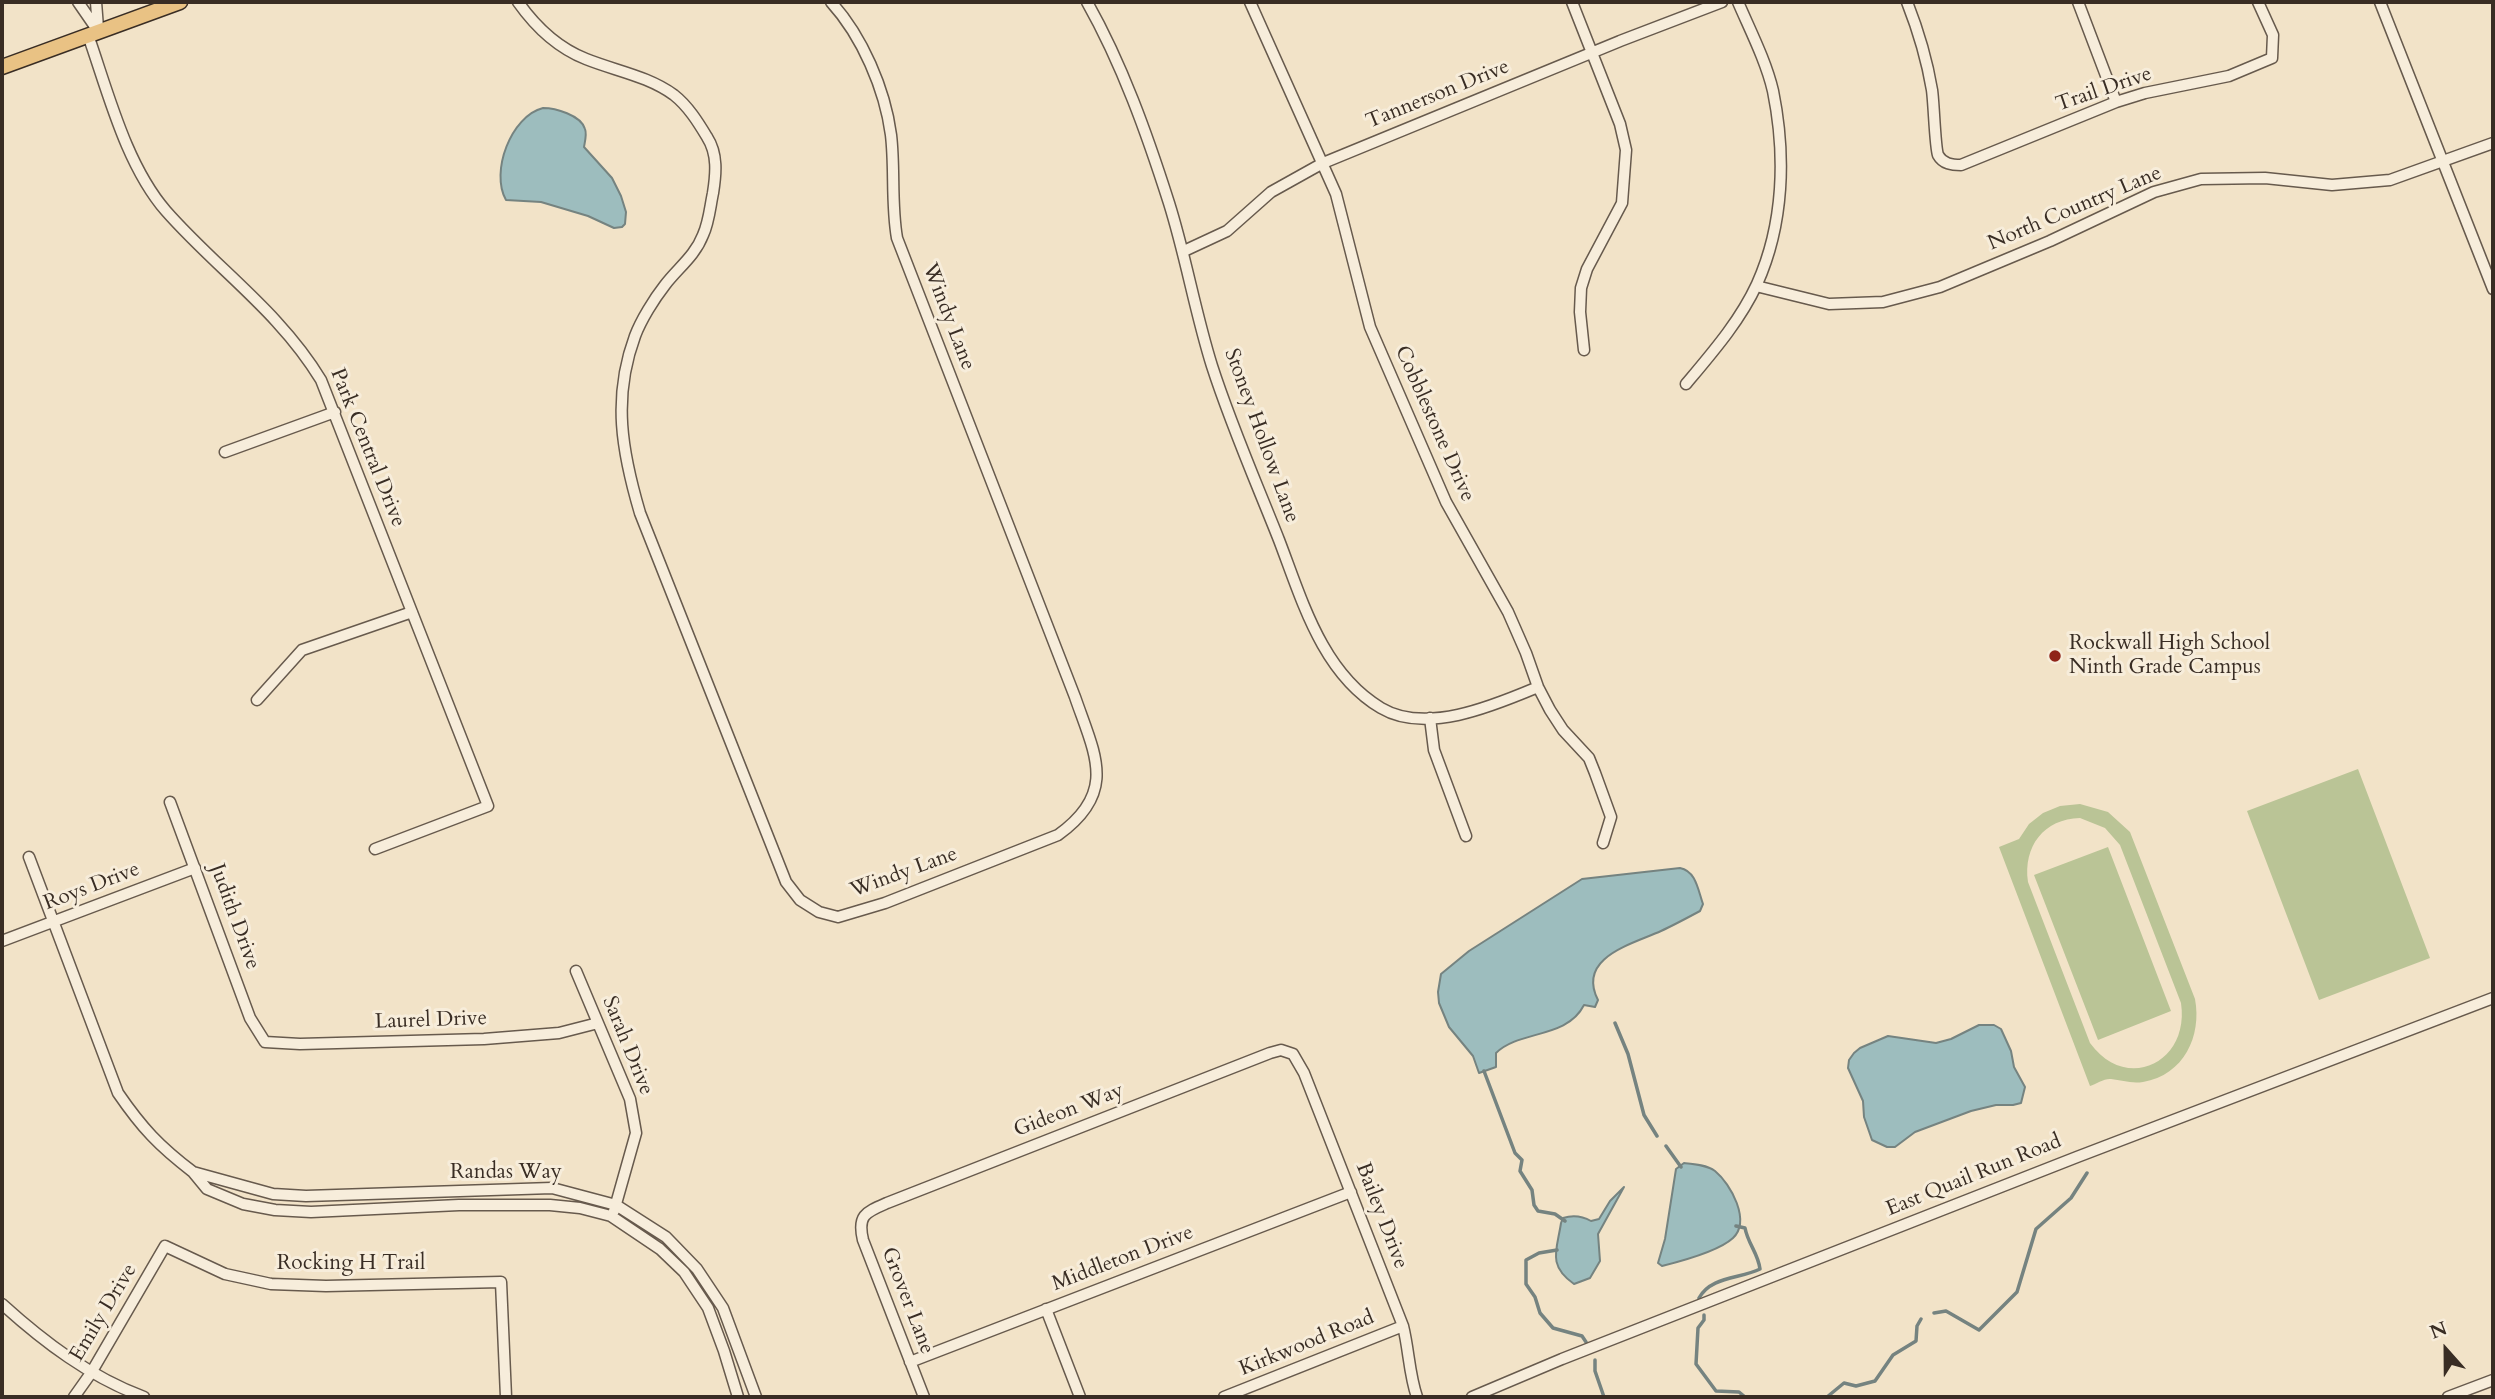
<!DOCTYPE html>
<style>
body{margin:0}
#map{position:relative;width:2495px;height:1399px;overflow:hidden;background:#f2e3c8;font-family:Cardo,serif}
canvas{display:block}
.frame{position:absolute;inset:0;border:4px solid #392d24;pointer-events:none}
.north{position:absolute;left:2411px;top:1315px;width:70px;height:70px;-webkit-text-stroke:5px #f7eddb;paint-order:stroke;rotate:339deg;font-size:19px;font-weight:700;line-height:28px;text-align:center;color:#392d24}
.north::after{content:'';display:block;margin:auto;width:24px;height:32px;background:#392d24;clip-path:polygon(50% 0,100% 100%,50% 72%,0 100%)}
</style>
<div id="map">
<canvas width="2495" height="1399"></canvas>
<div class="frame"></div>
<div class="north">N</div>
</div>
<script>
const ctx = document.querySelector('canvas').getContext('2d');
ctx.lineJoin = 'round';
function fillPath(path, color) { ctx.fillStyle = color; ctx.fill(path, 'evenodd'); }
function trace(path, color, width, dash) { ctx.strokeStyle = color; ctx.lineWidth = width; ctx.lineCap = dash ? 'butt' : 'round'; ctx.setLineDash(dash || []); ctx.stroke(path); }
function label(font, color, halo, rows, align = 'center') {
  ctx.font = font + ' Cardo,serif'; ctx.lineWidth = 6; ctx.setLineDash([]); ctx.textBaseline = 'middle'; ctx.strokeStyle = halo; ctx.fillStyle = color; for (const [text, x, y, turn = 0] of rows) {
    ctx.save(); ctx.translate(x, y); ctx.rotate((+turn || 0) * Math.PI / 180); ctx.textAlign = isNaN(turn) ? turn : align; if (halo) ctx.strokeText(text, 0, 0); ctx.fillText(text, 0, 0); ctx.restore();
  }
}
fillPath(new Path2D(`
 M2358,769L2430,958L2319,1000L2247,811Z
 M2080,804L2108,812L2130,832L2195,999C2202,1036 2184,1075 2143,1082C2131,1084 2122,1080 2111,1079C2105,1078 2096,1084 2090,1086L1999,847L2019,839L2029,824L2043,813L2060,806ZM2080,818L2105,828L2120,845L2181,1003C2190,1063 2126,1093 2090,1043L2028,882C2023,846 2044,819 2080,818Z
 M2108,847L2171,1011L2098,1040L2034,875Z`), '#bac496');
const water = new Path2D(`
 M543,108C555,108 581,115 585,129C587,134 585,141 584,147L612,178L621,196L626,212L625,224L622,227L614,228L588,216L541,202L506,200C490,172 511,116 543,108Z
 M1680,868C1696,871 1698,890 1703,904L1700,911C1687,918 1674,925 1661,931C1633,944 1576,957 1598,1000L1595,1007L1584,1005C1567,1039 1519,1030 1496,1053V1067L1479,1073L1473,1056L1449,1027L1439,1003L1438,992L1441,974L1469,951L1582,879Z
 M1979,1025H1994L2001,1029L2011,1051L2014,1067L2025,1087L2021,1103L2013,1105H1996L1971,1111L1915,1132L1895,1147H1887L1872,1140L1864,1117L1863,1101L1848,1068L1849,1060L1854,1053L1860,1048L1888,1036L1936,1043L1951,1039Z
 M1684,1163C1694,1164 1707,1165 1715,1171C1731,1184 1751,1221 1733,1238C1719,1251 1682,1261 1662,1266L1658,1263L1665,1239L1676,1169Z
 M1624,1187L1598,1234L1600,1261L1590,1278L1574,1284C1547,1265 1557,1250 1561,1223L1563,1218C1573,1215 1582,1216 1591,1221L1599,1219L1610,1201Z`);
fillPath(water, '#9dbdbe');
trace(water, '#758380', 2);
trace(new Path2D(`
 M1615,1023L1628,1054L1644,1115L1657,1136
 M1484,1071L1515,1153L1522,1160L1520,1171L1532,1190L1534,1205L1538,1211L1555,1214L1565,1221
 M1666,1146L1681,1167
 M1557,1250L1539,1253L1526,1260V1284L1535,1297L1540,1313L1553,1328L1582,1336L1586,1342
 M1699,1298C1711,1276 1740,1279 1760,1269C1758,1253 1748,1244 1745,1228L1736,1226
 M1934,1313L1946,1311L1979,1330L2017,1292L2036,1229L2071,1198L2087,1173
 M1704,1315V1320L1698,1328L1696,1364L1716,1391L1739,1392L1745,1397
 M1595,1360V1371L1604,1397
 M1827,1397L1844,1383L1856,1386L1875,1381L1893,1355L1916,1341L1917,1326L1921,1319`), '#758380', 3.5);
const minor = new Path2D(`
 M78,2L98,31
 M96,2L98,28
 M518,2C535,26 558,48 586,59C616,71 648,76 674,95C688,106 698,122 707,137C718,154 716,174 713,193C710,207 709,222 703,235C695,256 678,268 665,285C654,299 641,320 635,336C612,398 622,452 640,513L786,882L800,900L819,912L838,917L885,903L1058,835C1118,792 1095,755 1075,697L897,238C891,204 895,169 891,135C885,89 862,36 831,2
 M1087,2C1122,64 1147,134 1169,203C1186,257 1195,312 1212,366C1231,425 1256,482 1279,540C1302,600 1322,673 1381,708C1426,735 1495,705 1538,687
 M1250,2L1336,194L1370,327L1446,502L1508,612L1526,653L1538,687L1550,710L1563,730L1589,758L1595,773L1611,817L1603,843
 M1572,2L1620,124L1626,150L1622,203L1587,269L1581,288L1580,312L1584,350
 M1907,2C1918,30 1927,60 1932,90C1934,104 1935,147 1938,155C1943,164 1952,165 1961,165L2116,102L2145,93L2229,76L2272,58L2273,35L2258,2
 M2078,2L2116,102
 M2380,2L2493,289
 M88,35C108,92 126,165 166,211C217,269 280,312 321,380L488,806L375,849
 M1184,251L1227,231L1271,192L1323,163L1620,41L1722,2
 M1756,286L1829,304L1883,302L1940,287L2050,241L2154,192L2201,179L2265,178L2332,185L2390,180L2493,143
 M1686,384C1712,353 1740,321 1757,284C1784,224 1786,155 1773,91C1766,61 1750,30 1738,2
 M225,452L335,412
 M257,700L302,650L412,612
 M1430,718L1434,750L1466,836
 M170,802L250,1018L265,1042L300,1044L484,1039L559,1033L598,1023
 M29,857L118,1093C142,1128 159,1146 193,1172
 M2,941L195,868
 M576,971L630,1099L636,1133L614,1211
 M2,1304C44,1342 90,1377 144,1397
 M1046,1309L1080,1397
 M910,1362L1351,1192
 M74,1397L91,1373L165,1246L225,1274L271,1284L326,1286L501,1282L506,1397
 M738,1397L724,1351L708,1308L684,1272L660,1249L611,1216L580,1208L550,1205H459L311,1212L275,1210L243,1204L207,1189L193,1172L273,1194L306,1196L552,1188L616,1205L666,1237L697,1269L723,1308L756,1397
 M924,1397L863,1240C857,1215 866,1212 887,1203L1270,1053L1281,1050L1293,1054L1304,1073L1403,1326C1409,1350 1409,1374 1417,1397
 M1224,1397L1403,1326
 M1472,1397L1562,1359L2077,1157L2493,998
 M2448,1397L2493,1380`);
const major = new Path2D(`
 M2,67L180,2`);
trace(minor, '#675a4d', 13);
trace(major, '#392d24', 17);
trace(minor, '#f7eddb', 10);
trace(major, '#e9c284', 14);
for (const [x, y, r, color] of [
 [2055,656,7,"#8f2418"]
]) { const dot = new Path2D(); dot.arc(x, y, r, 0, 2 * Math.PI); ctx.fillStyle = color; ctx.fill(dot); trace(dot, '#f7eddb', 2.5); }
label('21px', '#392d24', '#f7eddb', [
 ["Trail Drive",2104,90,-19],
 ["Tannerson Drive",1438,95,-22],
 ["North Country Lane",2075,209,-23],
 ["Windy Lane",948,317,69],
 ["Cobblestone Drive",1434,424,66],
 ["Stoney Hollow Lane",1261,436,70],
 ["Park Central Drive",367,448,68],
 ["Windy Lane",904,873,-20],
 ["Roys Drive",92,887,-21],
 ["Judith Drive",234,917,70],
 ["Laurel Drive",431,1021,-2],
 ["Sarah Drive",627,1046,68],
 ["Gideon Way",1069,1111,-21],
 ["Randas Way",506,1173],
 ["East Quail Run Road",1974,1176,-22],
 ["Bailey Drive",1381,1216,69],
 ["Middleton Drive",1123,1259,-21],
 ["Rocking H Trail",351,1264],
 ["Grover Lane",907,1301,69],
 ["Emily Drive",104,1313,-59],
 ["Kirkwood Road",1307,1344,-22]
]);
label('21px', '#392d24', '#f7eddb', [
 ["Rockwall High School",2069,644],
 ["Ninth Grade Campus",2069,668]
], 'left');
</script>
